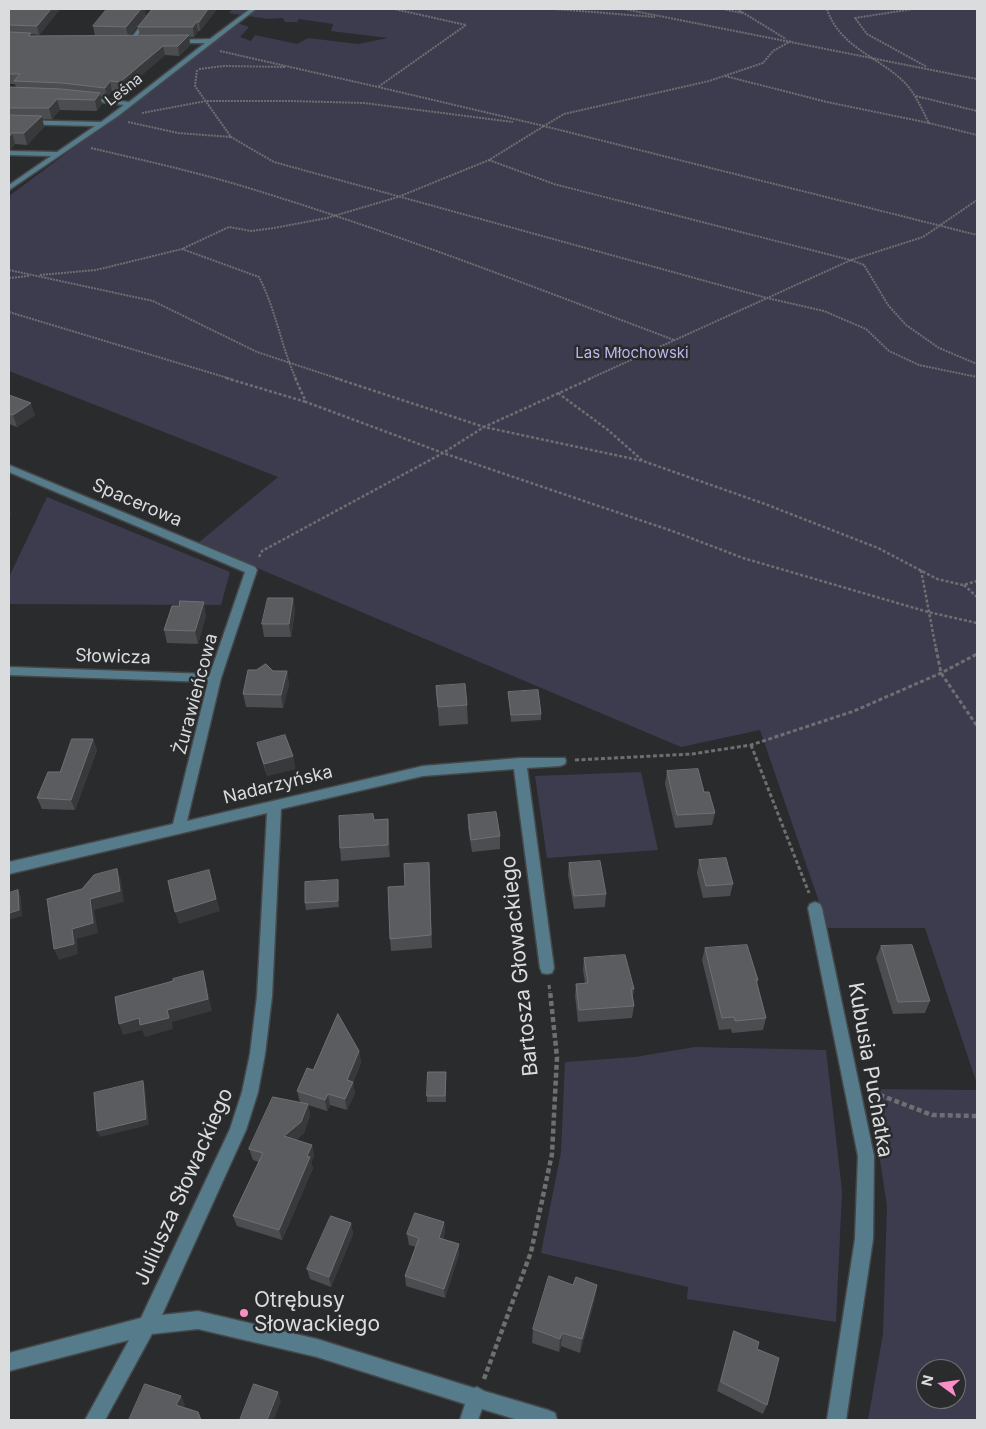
<!DOCTYPE html>
<meta charset="utf-8">
<style>
body{margin:0}
#map{position:relative;width:986px;height:1429px;overflow:hidden;background:#292b2d;font-family:Inter,sans-serif}
canvas{display:block}
.frame{position:absolute;inset:0;border:10px solid #dbdcde;pointer-events:none}
.north{position:absolute;left:916px;top:1359px;width:50px;height:50px;box-sizing:border-box;background:#292b2d;border:1px solid #707274;border-radius:50%;rotate:284deg;font-size:14px;font-weight:700;line-height:20px;text-align:center;color:#dbdcde}
.north::after{content:'';display:block;margin:auto;width:18px;height:22px;background:#fa8fc8;clip-path:polygon(50% 0,100% 100%,50% 72%,0 100%)}
</style>
<div id="map">
<canvas width="986" height="1429"></canvas>
<div class="frame"></div>
<div class="north">N</div>
</div>
<script>
const ctx = document.querySelector('canvas').getContext('2d');
ctx.lineJoin = 'round';
function fillPath(path, color) { ctx.fillStyle = color; ctx.fill(path, 'evenodd'); }
function trace(path, color, width, dash) { ctx.strokeStyle = color; ctx.lineWidth = width; ctx.lineCap = dash ? 'butt' : 'round'; ctx.setLineDash(dash || []); ctx.stroke(path); }
function label(font, color, halo, rows, align = 'center') {
  ctx.font = font + ' Inter,sans-serif'; ctx.lineWidth = 5; ctx.setLineDash([]); ctx.textBaseline = 'middle'; ctx.strokeStyle = halo; ctx.fillStyle = color; for (const [text, x, y, turn = 0] of rows) {
    ctx.save(); ctx.translate(x, y); ctx.rotate((+turn || 0) * Math.PI / 180); ctx.textAlign = isNaN(turn) ? turn : align; if (halo) ctx.strokeText(text, 0, 0); ctx.fillText(text, 0, 0); ctx.restore();
  }
}
fillPath(new Path2D(`
 M232,9H977V1084L925,928H828L760,730L681,747L198,543L278,477L9,371V196L190,61L237,23L249,27L240,37L251,41L255,35L297,44L308,38L358,44L388,38L331,31L333,24L299,19L297,22H285L283,18L268,19L229,13Z
 M47,497L230,572L221,605L9,604V577Z
 M641,772L658,850L547,858L535,776Z
 M695,1047L826,1050L842,1191L836,1322L687,1299L688,1287L541,1253L561,1152L565,1062L635,1057Z
 M869,1089L977,1090V1420H868L883,1334L887,1206ZM926,1369H956V1399H926Z`), '#3d3c4f');
const minor = new Path2D(`
 M153,9H159L133,41H129Z
 M250,9H256L118,116L9,190V185L51,156L9,155V151L57,152L95,126L9,124V120L101,122L124,105L85,100L82,98L83,97L129,102L205,43H174L172,40L210,39Z
 M9,465L255,567L257,570L221,678L187,821L423,766L520,758H565L566,761L565,764L560,766L527,768L554,968L552,973L547,974L542,973L540,968L514,769L423,776L281,809L272,996L265,1054L258,1092L246,1130L162,1315L198,1311L317,1339L474,1388L477,1387L484,1391L548,1410L555,1413L557,1420H518L482,1409L478,1420H460L465,1404L317,1357L198,1329L152,1334L105,1420H85L129,1340L9,1371V1353L141,1318L230,1129L242,1092L250,1054L257,996L267,813L9,874V862L173,824L208,682L9,675V667L210,674L245,572L9,472Z
 M815,902L820,904L822,908L874,1156L873,1239L846,1420H827L855,1239L858,1156L808,908L810,904Z`);
trace(minor, '#454749', 3);
trace(new Path2D(`
 M555,9L655,17
 M624,9L977,79
 M723,9L742,13
 M737,9L786,39
 M827,9C839,46 876,56 902,80C915,92 921,108 929,123L977,135
 M913,9L855,18L867,34L927,67
 M791,41L773,51L763,63L709,81L564,114L544,126L977,235
 M220,51L378,87
 M199,69L224,66L285,67
 M197,70L195,86L231,137L274,162L767,298L824,311L866,329L889,351L919,365L977,377
 M725,76L827,102L929,123
 M916,96L977,111
 M142,113L206,101H291L364,103L513,122
 M128,122L178,133L231,137
 M91,148C142,160 192,171 242,186C388,230 531,286 674,340
 M489,160L554,184L850,260
 M977,200L923,237L851,260L864,265L888,305L906,325L939,348L977,364
 M9,270L153,301L257,352L339,379
 M40,275L96,270L182,249
 M9,278L29,276
 M9,312L231,379
 M296,379C281,346 276,310 259,277L182,249L229,227L251,231L274,228L327,218L398,197L489,160L544,126L378,87L466,25L394,9
 M589,379L851,260`), '#6d6f71', 2, [2, 1]);
trace(new Path2D(`
 M226,378L306,402
 M295,378L306,402L443,453L675,532L743,558L928,612L977,623
 M335,378L484,427L643,461
 M558,393L608,430L643,461L765,504L878,548L937,579L963,585L977,581
 M259,557L262,551L443,453L484,427L592,378
 M921,570L936,649
 M964,585L977,597`), '#6d6f71', 2.5, [3, 2]);
trace(new Path2D(`
 M936,648L941,673L977,726
 M751,745L809,893
 M575,760L692,754L751,745L854,711L941,673L977,654
 M549,985L550,992`), '#6d6f71', 3, [4, 2.5]);
trace(new Path2D(`
 M872,1092L932,1115L977,1116
 M484,1379L531,1252L552,1154L557,1057L550,991`), '#6d6f71', 4.5, [5, 3]);
fillPath(minor, '#567c8c');
fillPath(new Path2D(`
 M9,9H60L39,35L31,34V36H95L93,26L146,15L129,36H140L138,27L153,9H217L200,31H198L194,37H189L190,45L179,56L165,55L122,92L112,91L107,97H100L102,104L97,111L60,110L52,119H42L44,127L27,145L15,144L11,149L9,150V87H16L15,84H9Z
 M9,395L35,415L17,427L9,424Z
 M293,598L295,611L291,637H264L262,624Z
 M179,606L206,615L198,644L167,643L164,630Z
 M273,671H287L289,684L283,708L246,707L243,694Z
 M436,686L467,705L468,724L439,726Z
 M508,692L541,714V720L511,722Z
 M93,739L97,750L75,810L42,809L37,798L60,772Z
 M257,743L293,756L295,769L267,776L260,755Z
 M667,771L704,792L715,813L712,825L675,828L665,784Z
 M468,815L500,836V849L472,852L468,828Z
 M388,819L390,857L341,861L340,848L374,820Z
 M699,860L733,884L730,896L703,898L697,873Z
 M429,863L432,948L391,951L390,939L405,886Z
 M569,863L606,894L605,907L574,909L568,875Z
 M339,886V907L306,910L305,903Z
 M881,946L930,1001L925,1013L893,1014L876,958Z
 M705,948L758,980L757,984L766,1018L763,1030L732,1033L731,1029L719,1030L702,960Z
 M584,958L634,989L633,997L634,1006L632,1018L578,1022L575,996L576,984L585,983L583,970Z
 M359,1051L361,1063L353,1082L355,1093L347,1110L330,1105L327,1111L308,1105L310,1115L304,1133L296,1140L312,1145L314,1156L311,1162L313,1168L282,1240L237,1226L233,1216L259,1162L253,1160L249,1149L300,1102L297,1091L313,1070Z
 M446,1072V1102H427V1096Z
 M444,1222L445,1232L443,1239L459,1244V1254L445,1298L406,1286L405,1276L416,1247L409,1245L407,1234Z
 M351,1223L353,1234L331,1287L310,1279L307,1269Z
 M573,1285H597L595,1299L580,1353L561,1346L559,1352L532,1343L533,1329Z
 M734,1331L757,1349L767,1405L763,1414L717,1391L731,1341Z`), '#4c4d50');
fillPath(new Path2D(`
 M51,9H60L39,35L37,26Z
 M141,9H145L146,15L128,36L126,27Z
 M208,9H217L200,31L199,22Z
 M196,22L198,31L194,37L193,27Z
 M189,35L190,45L179,56L178,46Z
 M163,46L165,55L122,92L120,82Z
 M110,81L112,91L107,97L105,88Z
 M100,93L102,104L97,111L95,100Z
 M57,99L60,110L52,119L49,108Z
 M42,116L44,127L27,145L24,133Z
 M12,133L15,144L11,149L9,150V137Z
 M31,403L35,415L17,427L13,415Z
 M9,508L11,514L9,519Z
 M293,598L295,611L291,637L289,624Z
 M204,602L206,615L198,644L195,631Z
 M287,671L289,684L283,708L281,695Z
 M93,739L97,750L75,810L71,800Z
 M293,756L295,769L267,776L264,764Z
 M388,819L389,832L390,857L388,845Z
 M117,869L121,880L124,902L94,910L98,933L77,939L78,954L59,960L54,949L72,929L90,899Z
 M209,870L220,911L179,924L175,912Z
 M338,880L339,886V907L338,901Z
 M18,890L21,897L22,916L9,920V913Z
 M203,971L206,983L212,1011L172,1022L173,1029L145,1037L142,1030L123,1035L119,1024L167,1010Z
 M359,1051L361,1063L352,1084L353,1082L355,1093L347,1110L345,1099L347,1080Z
 M143,1081L145,1087L149,1125L100,1137L97,1131Z
 M328,1094L330,1105L327,1111L325,1100Z
 M308,1104L310,1115L304,1133L287,1147L284,1136Z
 M312,1145L314,1156L311,1162L313,1168L282,1240L279,1230L307,1156Z
 M444,1222L445,1232L440,1248L439,1238Z
 M351,1223L353,1234L331,1287L329,1277Z
 M459,1244V1254L445,1298L444,1289Z
 M597,1285L595,1299L580,1353L582,1339Z
 M562,1333L561,1346L559,1352L560,1339Z
 M278,1392L281,1401L274,1420H267Z
 M181,1396L185,1404L181,1413L176,1405Z`), '#37393b');
const building = new Path2D(`
 M9,9H51L37,26L9,25Z
 M107,9H141L126,27L93,26Z
 M153,9H208L199,22H196L193,27H138Z
 M9,32L31,33L28,36L189,35L178,46H163L120,82L110,81L105,88L62,83L14,81L20,74H9Z
 M9,87L61,89L100,93L95,100L57,99L49,108H9Z
 M9,115L42,116L24,133H12L9,137Z
 M9,395L31,403L13,415L9,414Z
 M268,598H293L289,624H262Z
 M180,601L204,602L195,631L164,630L172,606H179Z
 M266,664L273,671H287L281,695L243,694L248,670H256Z
 M465,684L467,705L438,707L436,686Z
 M538,690L541,714L511,715L508,692Z
 M285,735L293,756L264,764L257,743Z
 M72,739H93L71,800L37,798L48,772H60Z
 M698,769L704,792H709L715,813L677,815L667,771Z
 M496,812L500,836L471,840L468,815Z
 M373,814L374,820L388,819V845L340,848L339,816Z
 M726,858L733,884L706,886L699,860Z
 M600,861L606,894L574,896L569,863Z
 M429,863L431,935L390,939L388,887L405,886L404,864Z
 M117,869L120,891L90,899L93,923L72,929L74,944L54,949L47,899L82,889L94,875Z
 M209,870L216,899L175,912L168,881Z
 M338,880V901L305,903V882Z
 M18,890L19,910L9,913V893Z
 M747,945L758,980H756L766,1018L735,1021L734,1017L722,1018L705,948Z
 M912,945L930,1001L898,1002L881,946Z
 M625,955L634,989H631L634,1006L579,1010L576,984L588,983L584,958Z
 M203,971L208,999L167,1010L169,1018L140,1025L139,1018L119,1024L115,997L173,981V979Z
 M338,1014L359,1051L347,1080L353,1082L345,1099L328,1094L325,1100L297,1091L307,1068L313,1070Z
 M428,1072H446L445,1096H427Z
 M143,1081L146,1119L97,1131L94,1093Z
 M273,1097L308,1104L301,1122L284,1136L312,1145L307,1156L310,1157L279,1230L233,1216L263,1153L249,1149Z
 M415,1213L444,1222L439,1238L459,1244L444,1289L405,1276L419,1238L407,1234Z
 M331,1216L351,1223L329,1277L307,1269Z
 M549,1276L573,1285L576,1277L597,1285L582,1339L562,1333L560,1339L533,1329Z
 M734,1331L759,1342L757,1349L779,1358L767,1405L721,1382Z
 M145,1384L181,1396L176,1405L198,1412L201,1420H129Z
 M254,1384L278,1392L267,1420H240Z`);
fillPath(building, '#5b5c5f');
trace(building, '#6f7073', 1);
for (const [x, y, r, color] of [
 [244,1313,5,"#fa8fc8"]
]) { const dot = new Path2D(); dot.arc(x, y, r, 0, 2 * Math.PI); ctx.fillStyle = color; ctx.fill(dot); trace(dot, '#292b2d', 2); }
label('15px', '#dbdcde', '#292b2d', [
 ["Leśna",124,90,-38]
]);
label('15px', '#bbb8f1', '#292b2d', [
 ["Las Młochowski",632,353]
]);
label('18px', '#dbdcde', '#292b2d', [
 ["Spacerowa",137,503,23],
 ["Słowicza",113,657,2],
 ["Żurawieńcowa",196,694,-75],
 ["Nadarzyńska",278,785,-14]
]);
label('21px', '#dbdcde', '#292b2d', [
 ["Bartosza Głowackiego",520,966,-96],
 ["Kubusia Puchatka",870,1070,80],
 ["Juliusza Słowackiego",184,1187,-66]
]);
label('21px', '#dbdcde', '#292b2d', [
 ["Otrębusy",254,1301],
 ["Słowackiego",254,1325]
], 'left');
</script>
